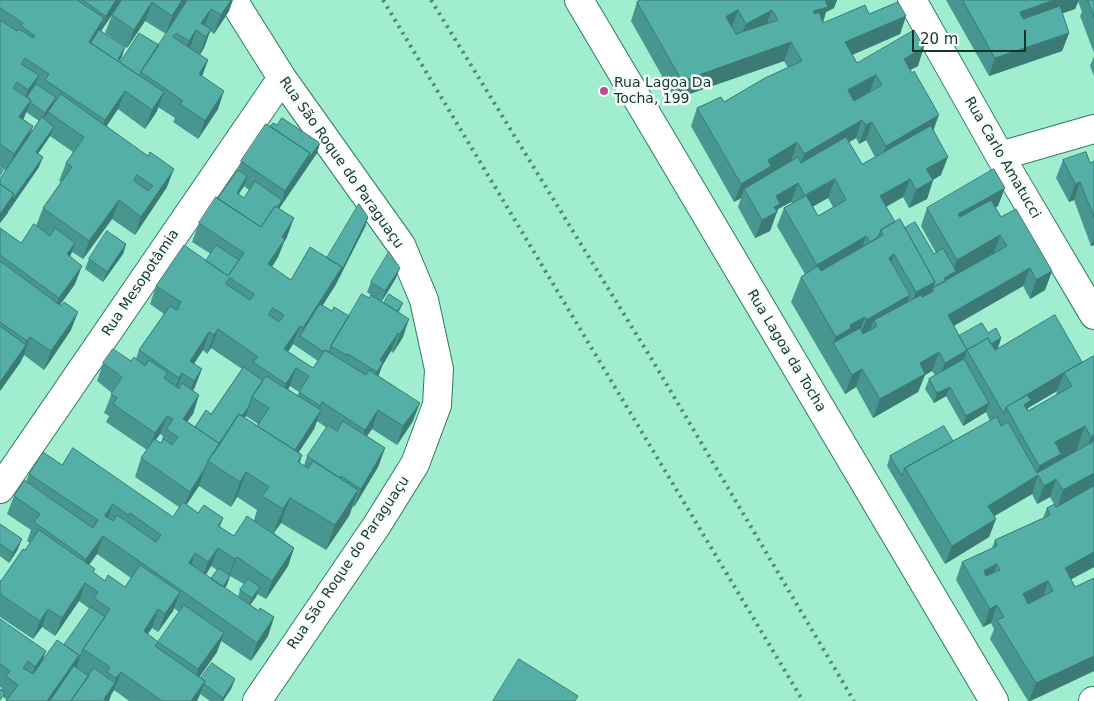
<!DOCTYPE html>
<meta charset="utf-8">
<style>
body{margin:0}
#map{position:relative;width:1094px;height:701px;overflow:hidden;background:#a0eecf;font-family:"DejaVu Sans",sans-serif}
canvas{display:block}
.scale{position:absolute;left:912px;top:30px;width:114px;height:22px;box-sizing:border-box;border:2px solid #16362b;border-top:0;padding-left:6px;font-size:15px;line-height:18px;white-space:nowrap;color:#16362b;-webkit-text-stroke:4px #f6fdfa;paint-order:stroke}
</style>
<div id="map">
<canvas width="1094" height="701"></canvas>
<div class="scale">20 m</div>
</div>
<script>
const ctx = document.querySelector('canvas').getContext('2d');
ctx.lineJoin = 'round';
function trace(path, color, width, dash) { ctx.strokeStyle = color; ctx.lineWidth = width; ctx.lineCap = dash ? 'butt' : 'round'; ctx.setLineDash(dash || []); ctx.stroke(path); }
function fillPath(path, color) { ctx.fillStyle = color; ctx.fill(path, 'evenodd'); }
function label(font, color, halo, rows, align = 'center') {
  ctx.font = font + ' "DejaVu Sans",sans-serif'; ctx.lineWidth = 5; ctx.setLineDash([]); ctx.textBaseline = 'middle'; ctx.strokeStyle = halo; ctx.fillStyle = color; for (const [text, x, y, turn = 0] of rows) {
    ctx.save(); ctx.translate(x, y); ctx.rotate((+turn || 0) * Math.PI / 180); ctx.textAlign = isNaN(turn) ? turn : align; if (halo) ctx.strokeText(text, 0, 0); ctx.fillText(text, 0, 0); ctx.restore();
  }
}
const street = new Path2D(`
 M233,0L282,78L401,245L424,300L439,369L437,405L415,464L377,525L257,701
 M579,0L994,701
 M912,0L1000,156L1094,315
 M1000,156L1094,129
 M0,489L282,78
 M1093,701H1094`);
trace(street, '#2c7b61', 30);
trace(street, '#fff', 28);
trace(new Path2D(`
 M383,0L803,701
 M431,0L657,368L854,701`), '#558975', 4, [2.5, 5]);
fillPath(new Path2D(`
 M0,0H122L101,31L122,57L120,60L121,61L159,45L188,0L229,11L214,34L210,31L204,48L200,55L208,60L202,76L218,109L198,139L173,122L175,118L158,107L157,111L145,129L118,109L107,126L167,187L135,235L112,219L83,259L72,252L70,257L75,284L60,305L71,330L44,370L24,355L20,363L0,391V228L21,243L36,226L43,208L61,182L59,181L66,163L73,152L50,136L38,154L39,167L0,223V179L6,171L0,167ZM26,112L39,121L30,135L33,126L23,119Z
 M122,0H187L166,34L145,21L127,48L105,33L112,15Z
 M641,0H837L834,8L826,12L823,23L869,14L906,16L900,34L852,55L857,63L918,66L910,70L934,130L941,175L933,180L927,199L909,208L903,197L886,207L895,222L905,228L934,254L936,253L921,226L927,208L998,206L995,208L1001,217L1052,271L1045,290L1030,299L1023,286L954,326L959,336L988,333L1001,338L998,348L994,349L1082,362L1094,356V567L1071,579L1094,671L1031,701H1028L990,639L994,629L991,623L983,627L956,580L962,562L992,548L995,540L1043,518L1047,508L1054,504L1050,497L1037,504L1032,494L994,516L996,519L989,537L945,564L887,466L890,456L953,441L990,421L986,412L963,426L946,396L934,403L925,389L929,379L935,375L932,371L925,375L918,392L873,418L856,387L845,394L791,302L801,277L805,274L777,226L784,208L792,203L791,202L778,209L770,231L755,238L738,207L741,198L734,202L691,126L697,108L724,102L788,68L784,61L675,99L631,21L637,2ZM856,138L859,144L866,140L875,157L862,164L849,142ZM791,161L768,175L769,174ZM828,198L833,207L818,216L813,206ZM994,253V254L968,269ZM1057,391L1056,395L1028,411V408Z
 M946,0H1094V53L1080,16L1082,12L1078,1L1075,9L1062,13L1069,33L1062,51L989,76Z
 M1094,56V76L1090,66Z
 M277,125L320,143L317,153L279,209L287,237L284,242L278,257L272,267L291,280L327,258L368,217L365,227L335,286L322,305L332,311L349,316L369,298L371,295L367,292L371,282L396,278L382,301L384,303H403L399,312L403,337L393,353L391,351L382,366L378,376L413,421L397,445L372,429L367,436L385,448L378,467L354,507L353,506L349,516L326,550L281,523L274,533L294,548L288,566L266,599L257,594L256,597L250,605L259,611L274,617L268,636L251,661L221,641L217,652L199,677L201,678L235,679L231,689L223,701H210L200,694L197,701H129L114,690L111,695L109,701H6L7,700L3,697L1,690L2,688L0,687V619L43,660L64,645L90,609L79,601L55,636L42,627L33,639L0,617V580L1,581L30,543L27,541L31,530L7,514L14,496L26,482L29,474L62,465L173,517L179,507L135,477L141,458L147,450L106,422L109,416L104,413L112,393L97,381L103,363L131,361L136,359L139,350L164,314L150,304L156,286L206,261L211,254L192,242L199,223L218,199L238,170L241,161L270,126ZM244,186L249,190L244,198L239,194ZM293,344L318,361L313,368L288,352ZM211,348L242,369L211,414L195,427L187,421L193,414L199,395L193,391L195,387L194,363L203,350L207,354ZM290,386L299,392L297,396L288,389ZM246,416L258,424L257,426L244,418ZM317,421L327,428L307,456L304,466L300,463L302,455L299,452L314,429ZM160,434L163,436L161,443L156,440ZM199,486L231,507L237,497L257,510L254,520L234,536L220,527L223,518L198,513L186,505ZM97,554L131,578L125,587L105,581L94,573L89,565ZM211,566L217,570L211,579L206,575ZM230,576L244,584L240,590L238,597L225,588ZM174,608L179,612L158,642L148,634L152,628L158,632L173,611Z
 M1063,160L1090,163L1094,161V245L1091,246L1074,200L1069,202L1056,178Z
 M126,244L123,254L103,282L85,269L89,259Z
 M0,524L18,549L9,563L0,556Z`), '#489690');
fillPath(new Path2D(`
 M116,0H122L99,34L106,16Z
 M182,0H187L166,34L172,16Z
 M231,0H233L229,11L214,34L221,15Z
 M823,0H837L834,8L826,12L822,25L813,11Z
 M1054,0H1079L1075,9L1014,30L1020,12Z
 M152,2L145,21L127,48L134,30Z
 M211,9L204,27L201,23Z
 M738,10L731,29L726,17Z
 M772,10L765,28L739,42L746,24Z
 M906,16L900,34L838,61L845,42Z
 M104,18L98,37L88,52L89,42Z
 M211,29L204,48L199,55L206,37Z
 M196,30L190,49L182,60L189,41Z
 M1069,33L1062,51L989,76L995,58Z
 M791,42L784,61L675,99L682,81Z
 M125,47L122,57L114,68L118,59Z
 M924,47L918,66L897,77L904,59Z
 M208,60L201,79L199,74Z
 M39,75L32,93L25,99L28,90Z
 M876,75L869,93L842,108L848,90Z
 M125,91L118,109L98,138L105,120Z
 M224,91L218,109L198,139L205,121Z
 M164,92L157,111L145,129L152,110Z
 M56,97L52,107L41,122L45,113Z
 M31,100L24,118L12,135L19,117Z
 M939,115L932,134L879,164L886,146Z
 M862,120L856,138L798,172L804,154Z
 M872,122L866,140L859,144L866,125Z
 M33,126L26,144L8,172L14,154Z
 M54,127L50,136L32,162L36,152Z
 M797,142L791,161L769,174L765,185L744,189L741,198L734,202L741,184L768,160Z
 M320,143L317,153L254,245L258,236L282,200L285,191L310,153Z
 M43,157L39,167L8,212L11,202Z
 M948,157L941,175L920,187L926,169Z
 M174,169L167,187L135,235L141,217Z
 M247,176L244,186L233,202L237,193Z
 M835,179L828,198L800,214L806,195Z
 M910,179L903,197L873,214L880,196Z
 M933,180L927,199L909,208L916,190Z
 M1080,182L1074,200L1069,202L1075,184Z
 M798,183L791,202L778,209L770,231L755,238L762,220L776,196Z
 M1005,188L998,206L952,232L958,214Z
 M14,194L8,213L0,223V214Z
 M119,200L112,219L83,259L89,241Z
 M368,217L365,227L335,286L302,338L300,336L303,328Z
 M294,218L287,237L284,242L278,257L261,283L268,264L282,237Z
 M1000,235L994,253L954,277L941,288L944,278L953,273L957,260Z
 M866,236L860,254L810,283L817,265Z
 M1094,238V245L1091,246Z
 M75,243L68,262L67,254Z
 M126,244L123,254L103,282L107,272Z
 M894,254L885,280L889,258Z
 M82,266L75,284L52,316L59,298Z
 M400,268L396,278L382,301L385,291Z
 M1030,268L1023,286L941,333L948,315Z
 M1052,271L1045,290L1030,299L1036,280Z
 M935,282L926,307L907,317L916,292Z
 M910,295L900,320L877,326L874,320L867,339L857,345L866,320Z
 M78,312L71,330L44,370L51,351Z
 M865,317L856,342L833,343L836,337L850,325Z
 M409,319L403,337L393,353L400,334Z
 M300,326L293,344L277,368L284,349Z
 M218,329L211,348L207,354L214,335Z
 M209,332L203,350L186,376L190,361Z
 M398,333L391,351L382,366L377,380L370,391L380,360Z
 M30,337L24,355L20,363L0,391V382L25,346L27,341Z
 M1001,338L998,348L974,361L970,355Z
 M967,350L961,368L938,381L945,363Z
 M939,352L932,371L925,375L918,392L873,418L880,399L920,363Z
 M296,368L290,386L279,402L286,384Z
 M202,369L195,387L187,399L194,381Z
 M862,369L856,387L845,394L852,375Z
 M182,373L176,392L172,397L179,378Z
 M1064,373L1057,391L1028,408L1022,425V397Z
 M950,387L946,396L934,403L937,393Z
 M199,395L193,414L176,437L183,419Z
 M322,402L317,416L321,410L314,429L286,471L293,453L315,419Z
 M420,403L413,421L397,445L403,426Z
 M989,403L986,412L963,426L966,416Z
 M249,406L246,416L213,464L221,445Z
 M378,410L372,429L358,448L365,430Z
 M167,416L160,434L148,451L155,433Z
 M1085,426L1076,451L1038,475L1032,494L981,524L988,506L1035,477L1039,466L1055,442Z
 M1094,435V455L1082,462L1091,437Z
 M385,448L378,467L354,507L361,489Z
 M205,468L199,486L183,510L190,492Z
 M246,472L237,497L231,507L240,482Z
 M1094,473V488L1057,509L1063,490Z
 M1056,479L1050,497L1037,504L1044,486Z
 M358,490L349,516L326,550L335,525Z
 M290,498L281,523L273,534L283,509Z
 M113,504L106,523L105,516Z
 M996,519L989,537L945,564L952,546Z
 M103,536L97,554L79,578L86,559Z
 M22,539L18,549L9,563L13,553Z
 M218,548L211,566L201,581L208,562Z
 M294,548L288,566L266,599L272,581Z
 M1094,552V567L1059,586L1065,568Z
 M195,553L189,572V563Z
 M237,557L230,575L228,578L235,559Z
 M997,564L991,582L978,588L984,571Z
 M230,576L227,585L218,598L222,588Z
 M1048,581L1042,600L1016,613L1023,594Z
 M85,583L79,601L55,636L62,618Z
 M260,587L256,597L248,608L252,598Z
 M180,592L173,611L158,632L165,614Z
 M997,605L991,623L983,627L990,609Z
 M48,609L42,627L33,639L40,621Z
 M158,609L152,628L137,649L144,631Z
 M274,617L268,636L251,661L257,643Z
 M224,633L217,652L192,688L198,669Z
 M46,651L40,669L29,685L35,667Z
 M79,655L80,657L77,667L53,701H47Z
 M1094,656V671L1029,701L1036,683Z
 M121,672L114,690L111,695L109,701H103L114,685L116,678Z
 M235,679L231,689L223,701H221L223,698Z
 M205,681L198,699L197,701H191Z`), '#3b7a75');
const building = new Path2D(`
 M0,0H77L104,18L89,42L164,92L152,110L125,91L105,120L45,80L49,74L25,58L21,64L39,75L28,90L17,82L13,88L31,100L19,117L33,126L14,154L0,144V20L17,31L19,29L33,38L35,36L21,26L23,23L0,8Z
 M83,0H116L106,16Z
 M122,0H182L172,16L152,2L134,30L112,15Z
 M188,0H231L221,15L211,9L201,23L211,29L206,37L196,30L189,41L176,33L173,37L208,60L199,74L224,91L205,121L180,104L183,101L141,72Z
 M641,0H825L828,7L813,11L815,14L819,12L823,23L865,5L869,14L898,2L906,16L845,42L857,63L914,30L924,47L904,59L912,73L914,71L939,115L886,146L872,122L866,125L862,120L804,154L797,142L768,160L771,166L741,184L697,108L721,97L724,102L765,78L802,61L791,42L682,81L637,2ZM738,10L746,24L772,10L778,20L736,34L726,17ZM876,75L882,85L854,101L848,90Z
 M963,0H1054L1020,12L1023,19L1060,6L1069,33L995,58Z
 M1088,0H1094V17Z
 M99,30L125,47L118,59L121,61L139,33L159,45L141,72L140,76L91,43Z
 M36,84L56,97L45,113L30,102L31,100L27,97Z
 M61,94L148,156L150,152L174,169L141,217L119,200L89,241L43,208L72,167L66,163L84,137L48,112ZM137,175L153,186L148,191L134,181Z
 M42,117L54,127L36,152L43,157L11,202L14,194L0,184V179Z
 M282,118L320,143L307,161L310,153L270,126L273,123L277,125Z
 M266,124L310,153L285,191L241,161Z
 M931,126L948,157L926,169L933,180L916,190L910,179L880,196L895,222L881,230L878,237L870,242L866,236L817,265L784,208L805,196L798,183L776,196L780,204L774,207L777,212L762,220L744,189L798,157L801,163L846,137L862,164ZM835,179L846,200L818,216L806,195Z
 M1086,152L1090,163L1094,161V217L1080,182L1075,184L1063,160Z
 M0,168L3,170L0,175Z
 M994,169L1005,188L958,214L960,217L991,200L1001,217L1016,209L1052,271L1036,280L1030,268L948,315L967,350L945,363L939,352L920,363L925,374L880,399L862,369L852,375L833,343L860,328L863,334L877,326L874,320L921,295L922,297L934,291L932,288L1007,246L1000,235L957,260L927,208Z
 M238,170L247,176L237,193L244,198L255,181L282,200L277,208L275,206L261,227L218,199Z
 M0,184L14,194L0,214Z
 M216,197L261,227L275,206L294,218L282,237L285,239L268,264L291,280L310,247L342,267L303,328L300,326L284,349L313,368L325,350L366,375L369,370L420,403L403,426L378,410L365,430L322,402L320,406L299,392L309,376L296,368L286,384L253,362L258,357L218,329L214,335L209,332L190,361L202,369L194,381L182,373L179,378L139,350L170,306L177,310L181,302L156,286L184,245L228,276L244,253L199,223ZM230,278L254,294L250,300L226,284ZM273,308L284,315L279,322L269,315Z
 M359,204L368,217L339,276L342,267L327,258Z
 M900,219L935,282L916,292L894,254L889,258L910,295L866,320L865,317L850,325L851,328L836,337L801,277L818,266L821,271L883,235L881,230Z
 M915,222L934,254L943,248L956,271L944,278L946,281L932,288L935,282L905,228Z
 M34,224L50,236L55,228L75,243L67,254L82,266L59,298L0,255V228L21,243Z
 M107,231L126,244L107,272L89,259Z
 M216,245L239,260L228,276L206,261Z
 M389,252L400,268L385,291L371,282Z
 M0,261L61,306L64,302L78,312L51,351L30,337L27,341L0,322Z
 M362,294L369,298L371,295L409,319L400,334L398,333L380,360L383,362L377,372L348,354L346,355L331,346Z
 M389,294L403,303L397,311L384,303Z
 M320,304L332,311L334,307L349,316L331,346L329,352L325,350L324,352L300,336Z
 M1055,315L1082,362L1006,407L1004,414L967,350L988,338L995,350Z
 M982,323L988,333L996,328L1001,338L991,344L988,338L967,350L959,336Z
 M0,326L26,345L0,382Z
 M113,349L131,361L134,357L145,366L149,360L168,373L164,378L179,389L182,383L199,395L183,419L220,444L208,461L205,468L190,492L141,458L154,439L161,443L164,439L172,445L178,437L166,429L173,419L167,416L155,433L113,404L117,398L111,394L122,377L103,363Z
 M1094,356V435L1091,437L1085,426L1055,442L1061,454L1039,466L1006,407L1027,395L1031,400L1024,405L1028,411L1072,386L1064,373Z
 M964,359L989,403L966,416L950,387L937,393L929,379Z
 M244,367L263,381L252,397L249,406L242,416L239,414L220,444L195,427L206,410L211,414Z
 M266,376L321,410L295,450L257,426L269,408L252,397Z
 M239,414L302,455L298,462L308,468L313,461L358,490L335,525L290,498L283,509L262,496L269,487L246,472L240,482L208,461Z
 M997,417L1001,426L1008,422L1037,473L1094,441V473L1063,490L1056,479L1044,486L1038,475L988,506L996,519L952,546L905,468Z
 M343,421L385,448L361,489L341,476L340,478L307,456L328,425L337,431Z
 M944,426L953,441L905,468L902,476L890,456Z
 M73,448L173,517L183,502L198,513L204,505L223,518L218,526L234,536L247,516L294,548L272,581L237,557L235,559L218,548L208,562L195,553L189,563L259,611L260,608L274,617L257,643L103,536L86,559L34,522L40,514L14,496L24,480L93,528L98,520L29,474L43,452L62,465ZM113,504L128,515L130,513L161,535L156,542L117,515L113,521L105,516Z
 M1094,486V552L1065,568L1075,587L1094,578V656L1036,683L997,620L1004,617L997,605L990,609L962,562L997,546L995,540L1050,515L1047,508L1055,504L1056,507ZM997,564L1000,570L986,576L984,571ZM1048,581L1053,591L1028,604L1023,594Z
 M0,524L22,539L13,553L0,544Z
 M39,530L95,569L93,572L105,581L108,575L125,587L140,565L180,592L165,614L158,609L144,631L158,642L155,646L205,681L191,701H162L121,672L116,678L107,672L110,667L83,649L110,609L94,598L98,592L85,583L62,618L48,609L40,621L0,594V580L1,581L23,549L25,550Z
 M219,568L230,576L223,587L211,579Z
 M248,579L260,587L252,598L240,590Z
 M184,605L224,633L198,669L158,642Z
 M91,607L105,617L83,649L80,657L75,664L79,655L64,645Z
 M0,619L46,651L35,667L28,661L23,668L33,674L57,640L79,655L47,701H6L18,685L6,676L10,671L0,664Z
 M519,659L578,696L575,701H493Z
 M212,663L235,679L223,698L204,684L205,681L201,678Z
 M74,666L89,676L71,701H50Z
 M94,668L115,683L104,699L106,701H71Z
 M0,689L5,693L0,700Z`);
fillPath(building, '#54afa7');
trace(building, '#3b7a75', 1);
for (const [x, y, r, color] of [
 [604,91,5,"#c64792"]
]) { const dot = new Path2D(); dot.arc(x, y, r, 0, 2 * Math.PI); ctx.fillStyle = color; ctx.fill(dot); trace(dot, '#f6fdfa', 2); }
label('14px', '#16362b', '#f6fdfa', [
 ["Rua Lagoa Da",614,83],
 ["Tocha, 199",614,99]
], 'left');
label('14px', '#16362b', '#f6fdfa', [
 ["Rua Carlo Amatucci",1002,158,60],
 ["Rua São Roque do Paraguaçu",341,163,55],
 ["Rua Mesopotâmia",141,283,-56],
 ["Rua Lagoa da Tocha",786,351,59],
 ["Rua São Roque do Paraguaçu",349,563,-56]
]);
</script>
